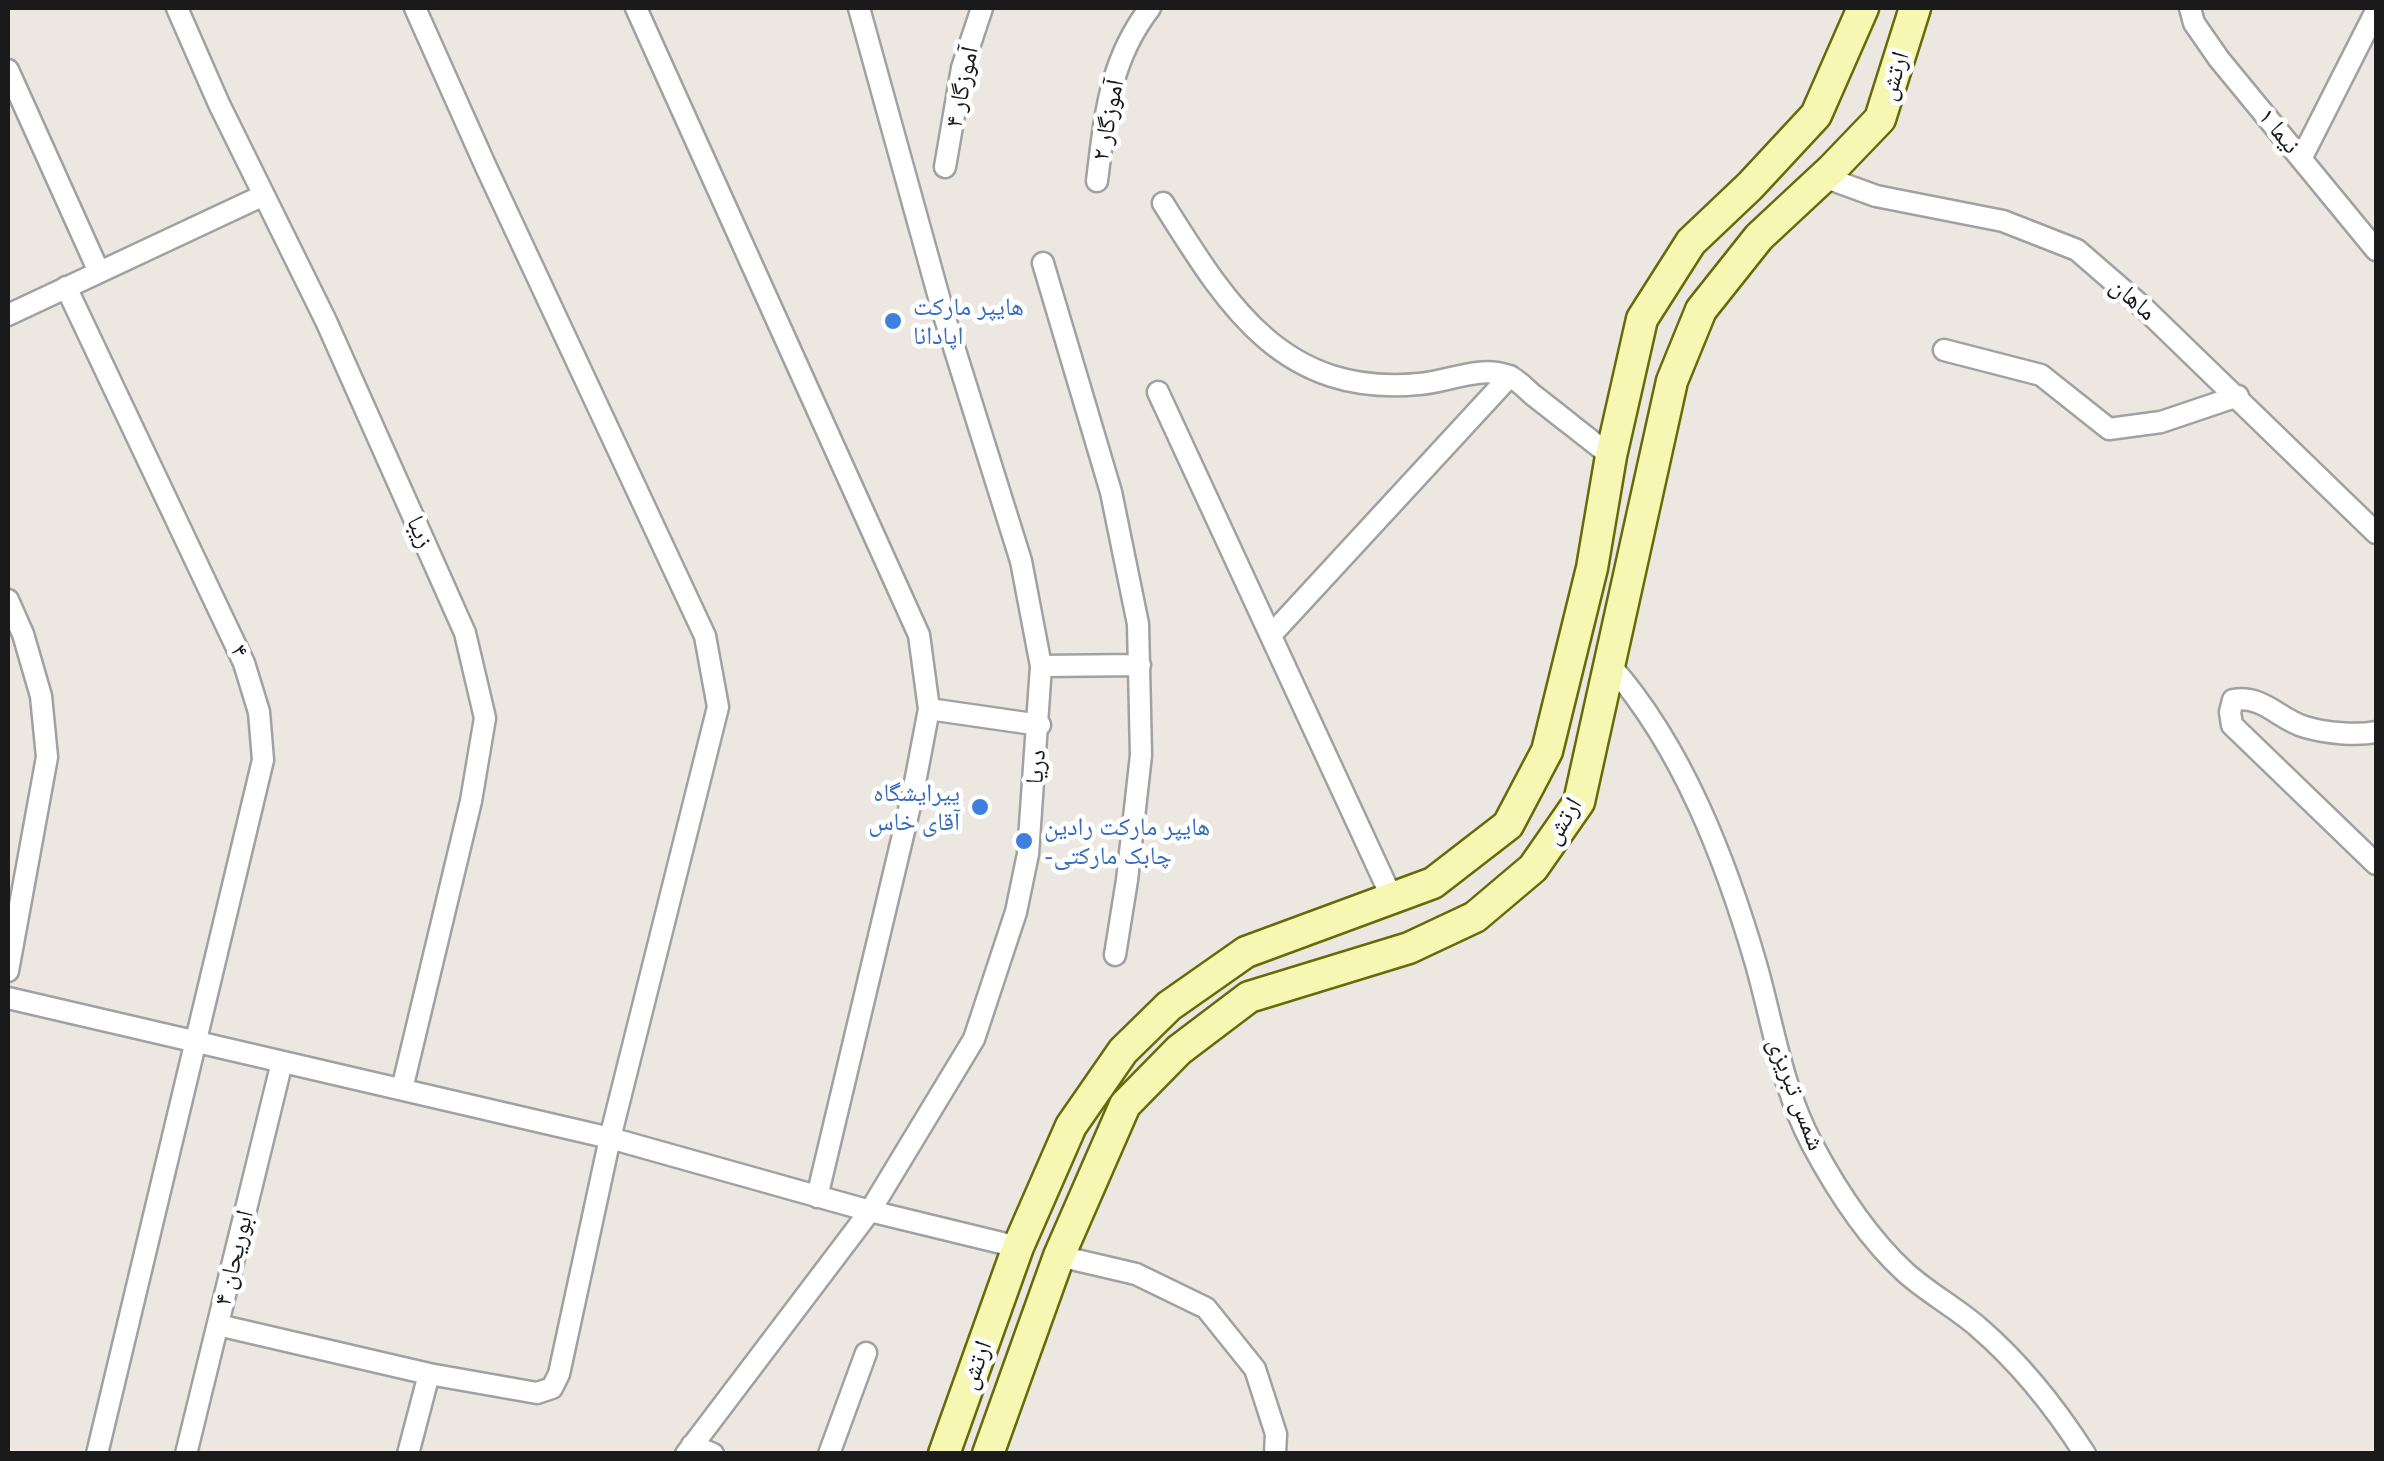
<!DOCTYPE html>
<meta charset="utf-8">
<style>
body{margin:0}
#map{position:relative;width:2384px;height:1461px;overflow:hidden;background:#ece7e0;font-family:"Public Sans",sans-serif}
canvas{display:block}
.frame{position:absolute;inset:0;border:10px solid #1a1a1a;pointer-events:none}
</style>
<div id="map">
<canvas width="2384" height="1461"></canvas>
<div class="frame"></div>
</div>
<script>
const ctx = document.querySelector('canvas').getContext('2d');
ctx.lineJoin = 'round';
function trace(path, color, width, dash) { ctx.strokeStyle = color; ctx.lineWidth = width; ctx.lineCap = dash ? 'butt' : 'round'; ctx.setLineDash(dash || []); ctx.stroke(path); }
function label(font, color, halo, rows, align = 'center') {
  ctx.font = font + ' "Public Sans","Noto Naskh Arabic",sans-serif'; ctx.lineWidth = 9; ctx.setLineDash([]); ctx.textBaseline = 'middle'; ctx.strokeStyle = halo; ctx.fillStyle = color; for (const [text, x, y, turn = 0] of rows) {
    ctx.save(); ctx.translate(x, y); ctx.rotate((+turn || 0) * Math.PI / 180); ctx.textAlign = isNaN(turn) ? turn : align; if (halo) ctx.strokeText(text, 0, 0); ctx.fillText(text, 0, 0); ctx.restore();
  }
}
const minor = new Path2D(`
 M177,8L219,104L326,321L465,633L485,718L471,801L402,1089
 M636,8L919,635L929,709L913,793L817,1197
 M2190,8L2194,23L2219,59L2376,250
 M8,70L99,272
 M2301,159L2376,11
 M945,167L962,68L982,8
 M1824,177L1876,196L2003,221L2077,250L2145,309L2376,533
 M1097,181C1105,117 1109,61 1150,8
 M1163,203C1227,305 1282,397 1419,384C1449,382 1478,365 1509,376C1517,379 1526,389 1533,395C1559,415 1585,436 1611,456
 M1043,263L1111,492L1138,624L1141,755L1127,880L1115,955
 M66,287L244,663L259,712L263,760L97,1454
 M8,315L264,195
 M1944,350L2041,375L2109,429L2161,422L2238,396
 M1158,392L1392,898
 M8,600L23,634L41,696L47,757L8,971
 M1271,635L1510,376
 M1041,666L1140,665
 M1611,666C1683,748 1726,861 1756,964C1773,1024 1782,1088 1812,1144C1837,1191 1866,1236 1905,1272C1928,1293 1955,1307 1978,1327C2020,1363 2055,1407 2085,1454
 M929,709L1040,725
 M2376,732C2356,736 2326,733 2305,727C2278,719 2264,695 2233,700L2230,712L2232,725L2376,864
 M8,998L610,1138L870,1211L1018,1247
 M1059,1256L1136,1274L1206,1308L1255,1369L1276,1434L1275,1454
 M218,1325L429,1374L537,1393L552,1388L559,1374L610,1138L718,707L705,636L486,167L415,8
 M692,1445L713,1454
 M186,1454L282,1062
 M408,1454L429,1374
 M686,1454L870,1211L974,1039L1016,912L1028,854L1041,666L1021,561L943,312L859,8
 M829,1454L866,1353`);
const secondary = new Path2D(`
 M944,1454L1018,1247L1071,1126L1123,1051L1169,1006L1246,952L1433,883L1508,825L1547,751L1592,568L1611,456L1642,319L1691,242L1750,186L1816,115L1863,8
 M988,1454L1059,1256L1125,1105L1179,1050L1249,997L1409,948L1475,917L1533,868L1579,802L1672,381L1701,310L1759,237L1832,169L1880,119L1915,8`);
trace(minor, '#a1a1a1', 25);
trace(secondary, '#656c07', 35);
trace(minor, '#fff', 20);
trace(secondary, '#f6f7b3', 30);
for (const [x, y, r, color] of [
 [893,321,10,"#3f7fe0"],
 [980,807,10,"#3f7fe0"],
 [1024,841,10,"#3f7fe0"]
]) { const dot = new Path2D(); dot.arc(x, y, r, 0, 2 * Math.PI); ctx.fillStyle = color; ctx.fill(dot); trace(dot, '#fff', 4); }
label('25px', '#1a1a1a', '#fff', [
 ["ارتش",1894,76,-73],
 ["آموزگار ۴",962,87,-78],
 ["آموزگار ۲",1108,120,-79],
 ["نیما ۱",2279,131,51],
 ["ماهان",2133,299,41],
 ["زیبا",420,532,66],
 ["۴",239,651,66],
 ["دریا",1036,767,-85],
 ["ارتش",1563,821,-59],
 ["شمس تبریزی",1796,1094,69],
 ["ابوریحان ۴",234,1258,-76],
 ["ارتش",976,1365,-70]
]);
label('25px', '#366cbe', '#fff', [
 ["هایپر مارکت",913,307],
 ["اپادانا",913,336],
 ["پیرایشگاه",960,793,"right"],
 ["آقای خاس",960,822,"right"],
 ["هایپر مارکت رادین",1044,827],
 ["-چابک مارکتی",1044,856]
], 'left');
</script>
